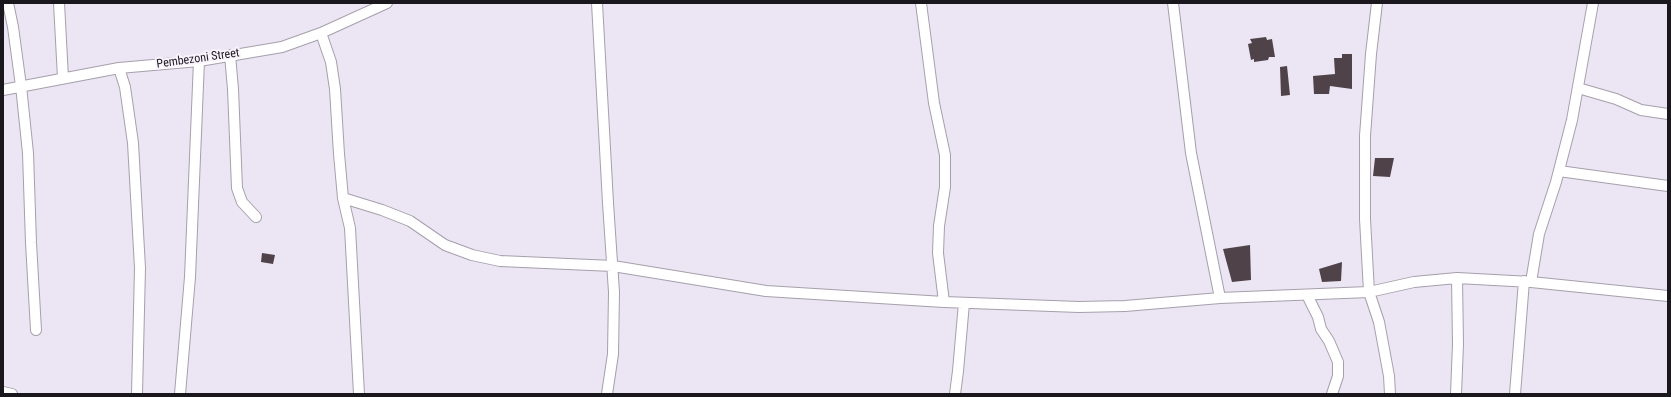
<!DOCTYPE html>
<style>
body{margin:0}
#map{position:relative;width:1671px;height:397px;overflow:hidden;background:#ece5f3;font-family:"Roboto Condensed",sans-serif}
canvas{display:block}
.frame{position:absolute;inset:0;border:4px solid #1a181d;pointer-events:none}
</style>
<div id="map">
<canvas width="1671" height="397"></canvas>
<div class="frame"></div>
</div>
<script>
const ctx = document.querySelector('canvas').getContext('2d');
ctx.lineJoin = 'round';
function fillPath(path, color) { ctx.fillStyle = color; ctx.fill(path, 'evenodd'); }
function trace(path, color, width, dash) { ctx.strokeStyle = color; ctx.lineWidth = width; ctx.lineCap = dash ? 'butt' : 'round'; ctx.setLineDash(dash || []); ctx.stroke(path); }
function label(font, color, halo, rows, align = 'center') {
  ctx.font = font + ' "Roboto Condensed",sans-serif'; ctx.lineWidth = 4; ctx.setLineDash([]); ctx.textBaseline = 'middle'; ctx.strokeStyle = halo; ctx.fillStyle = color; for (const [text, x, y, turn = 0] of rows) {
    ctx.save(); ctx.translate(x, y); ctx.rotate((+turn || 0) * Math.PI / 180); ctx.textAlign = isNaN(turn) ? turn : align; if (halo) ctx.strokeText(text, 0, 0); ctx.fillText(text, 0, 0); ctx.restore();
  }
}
fillPath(new Path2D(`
 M1266,37L1267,40L1272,39L1275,57H1269L1268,60L1254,62V59L1251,60L1248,44L1252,43L1250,39Z
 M1342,54H1352V89L1330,86L1329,94H1314L1313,76L1335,74L1334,58H1342Z
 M1287,66L1290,95L1281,96L1280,67Z
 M1375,158H1394L1390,177L1373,176Z
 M1250,245L1251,280L1232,282L1223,249Z
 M262,253L275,255L273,264L261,262Z
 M1342,262L1341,281L1322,282L1319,269Z`), '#4f4349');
const street = new Path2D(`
 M8,3L13,27L21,86L28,153L31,243L36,330
 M59,3L63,78
 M597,3L608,203L614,292L613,354L607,394
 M921,3L934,103L945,155V187L939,226L938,253L944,302
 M1173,3L1191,153L1220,298
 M1377,3L1371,54L1365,136V219L1369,292L1379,322L1389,376L1390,394
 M321,33L331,62L335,89L339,154L343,198L350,228L359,394
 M230,55L233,89L237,188L242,202L256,217
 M119,68L125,87L133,143L140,268L137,394
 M1578,88L1616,99L1641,110L1668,114
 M3,90L119,68L199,61L282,47L321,33L387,3
 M1559,171L1668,186
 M343,198L382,210L410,221L445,245L472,255L500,261L613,266L766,291L944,302L1079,307L1125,306L1220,298L1369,292L1414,282L1457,278L1531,282L1668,296
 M1531,282L1539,234L1556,182L1572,120L1593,3
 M1307,295L1318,317L1321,329L1329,341L1338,362V376L1332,394
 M3,392L12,394
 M180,394L190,277L199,61
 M955,394L958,371L964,303
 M1456,394L1458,344L1457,278
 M1515,394L1524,281`);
trace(street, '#a69fac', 12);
trace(street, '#fff', 10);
label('12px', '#1a181d', '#f9f3fe', [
 ["Pembezoni Street",198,59,-8]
]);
</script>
